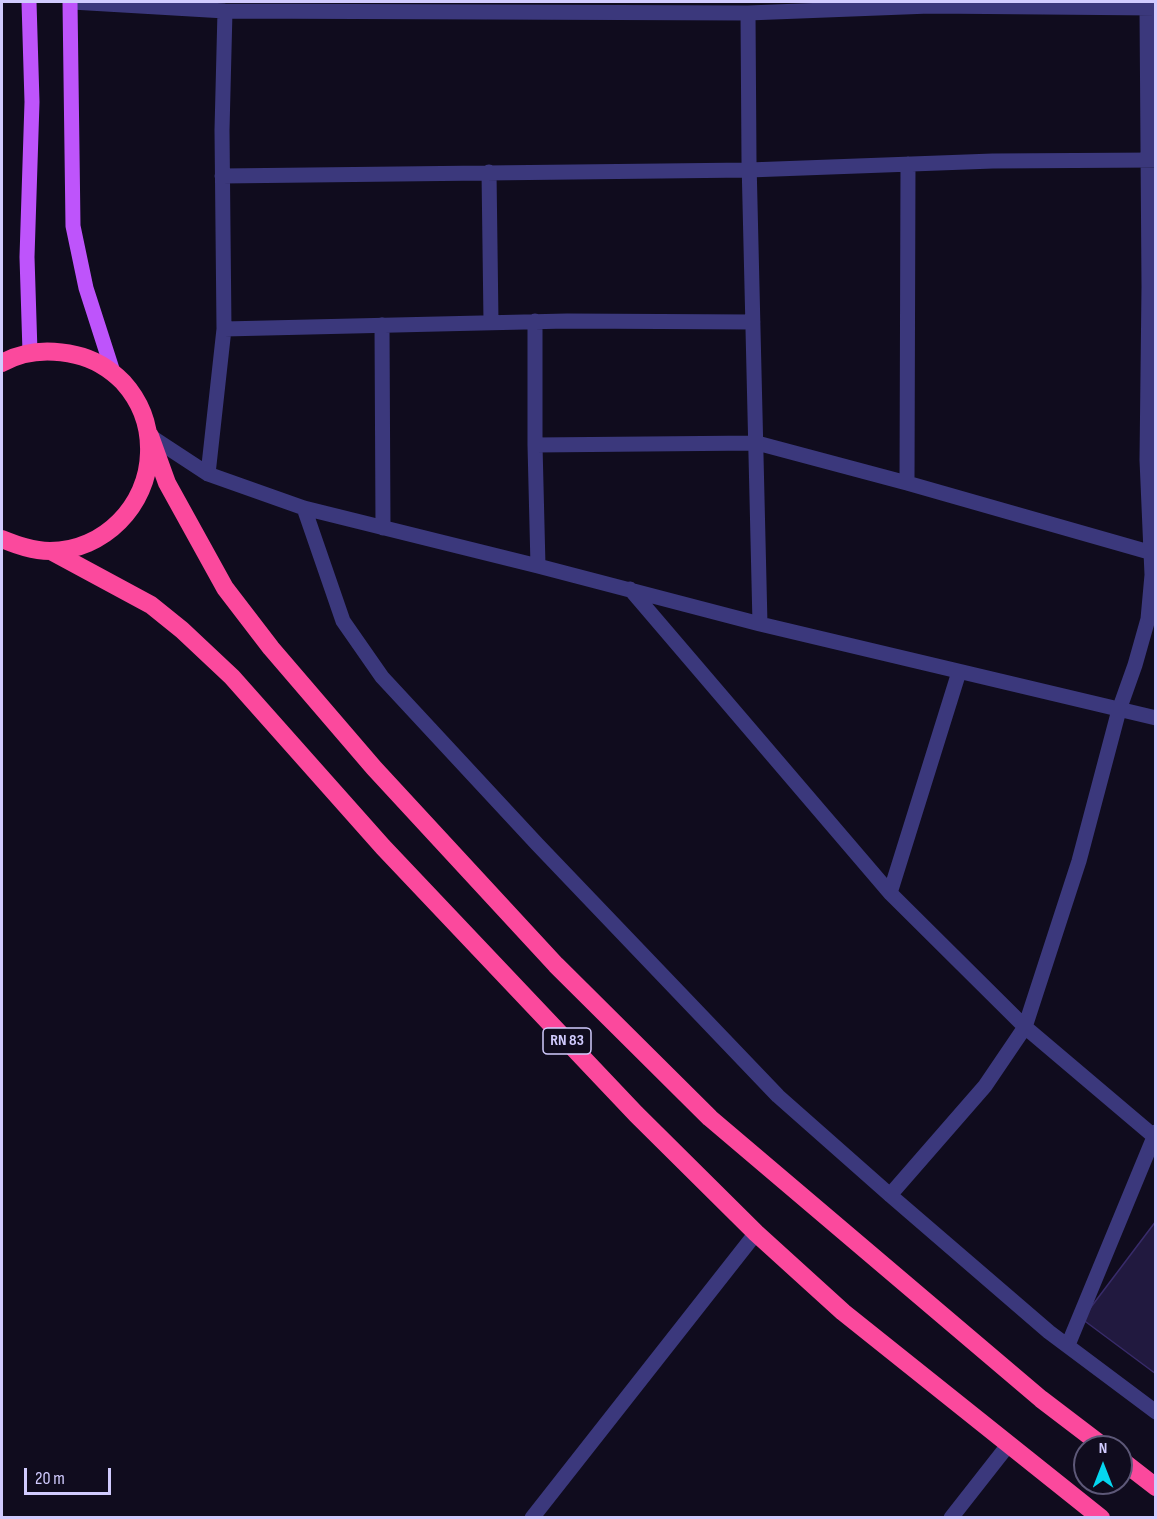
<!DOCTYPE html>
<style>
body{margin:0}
#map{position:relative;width:1157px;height:1519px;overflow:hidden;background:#100c1e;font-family:"Sofia Sans Condensed",sans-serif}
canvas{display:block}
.frame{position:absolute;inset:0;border:3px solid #d1cbfe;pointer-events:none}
.north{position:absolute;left:1073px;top:1435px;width:60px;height:60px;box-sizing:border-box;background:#100c1e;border:2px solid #5d5878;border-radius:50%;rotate:0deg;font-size:16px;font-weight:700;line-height:24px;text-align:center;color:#d1cbfe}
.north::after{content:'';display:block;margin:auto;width:21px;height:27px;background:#05d6ef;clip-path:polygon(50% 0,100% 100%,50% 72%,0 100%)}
.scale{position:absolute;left:24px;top:1468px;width:87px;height:27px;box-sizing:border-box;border:3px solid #d1cbfe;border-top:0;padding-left:8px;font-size:18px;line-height:21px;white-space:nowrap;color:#d1cbfe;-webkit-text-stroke:4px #100c1e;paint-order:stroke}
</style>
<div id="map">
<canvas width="1157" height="1519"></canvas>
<div class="frame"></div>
<div class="north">N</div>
<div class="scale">20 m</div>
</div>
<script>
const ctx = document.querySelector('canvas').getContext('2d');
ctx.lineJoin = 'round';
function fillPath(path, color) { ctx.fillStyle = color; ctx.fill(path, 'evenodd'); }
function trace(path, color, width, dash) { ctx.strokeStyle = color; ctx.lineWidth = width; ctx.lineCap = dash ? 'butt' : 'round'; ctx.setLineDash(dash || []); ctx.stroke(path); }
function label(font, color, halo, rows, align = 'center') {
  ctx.font = font + ' "Sofia Sans Condensed",sans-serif'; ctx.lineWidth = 5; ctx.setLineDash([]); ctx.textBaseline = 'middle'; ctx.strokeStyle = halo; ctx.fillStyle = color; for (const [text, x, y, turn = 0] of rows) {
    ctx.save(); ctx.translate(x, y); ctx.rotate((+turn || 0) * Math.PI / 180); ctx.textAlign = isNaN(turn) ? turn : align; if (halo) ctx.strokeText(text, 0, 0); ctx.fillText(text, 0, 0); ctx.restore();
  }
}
const building = new Path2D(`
 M1156,1221V1374L1082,1319Z`);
fillPath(building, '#21193f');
trace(building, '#382b6a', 1.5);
trace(new Path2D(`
 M72,2L225,11L748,13L930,6L1156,8
 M748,13L749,161L760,624
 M489,172L491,322
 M222,176L749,170L993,161L1156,160
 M535,321V445L538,566
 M382,325L383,528
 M224,329L567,321L753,322
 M150,436L208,474L304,508L538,566L760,624L1156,718
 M535,445L757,443L907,483L1156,554
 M208,474L224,329L222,130L225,11
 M907,483L908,164
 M304,508L343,621L382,677L537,844L778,1096L890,1195L1049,1332L1156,1412
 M630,589L890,893L1025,1027L1156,1138
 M890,893L959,672
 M890,1195L985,1086L1025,1027L1079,861L1119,710L1135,665L1148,619L1152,575L1147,460L1149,287L1147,8
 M1068,1345L1156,1132
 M532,1518L756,1233
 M951,1518L1009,1444`), '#3b387c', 15);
trace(new Path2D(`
 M29,2L32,102L27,257L30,352
 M70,2L73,226L86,288L113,372`), '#be54fb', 15);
trace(new Path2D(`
 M2,363C25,350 50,349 76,355C94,359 110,369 123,382C141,402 150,426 149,453C148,505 104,551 50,551C33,551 17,545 2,539
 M150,436L167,483L225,588L271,648L374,768L556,965L710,1118L1041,1399L1104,1447
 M51,551L151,605L182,630L232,677L383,847L636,1114L756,1233L843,1312L1101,1518
 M1121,1460L1156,1487`), '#fb499d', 18);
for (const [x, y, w] of [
 [567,1041,48]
]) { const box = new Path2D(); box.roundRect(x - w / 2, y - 13, w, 26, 4.5); ctx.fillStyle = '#100c1e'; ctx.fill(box); trace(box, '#d1cbfe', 1.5); }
label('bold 16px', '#d1cbfe', null, [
 ["RN 83",567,1041]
]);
</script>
